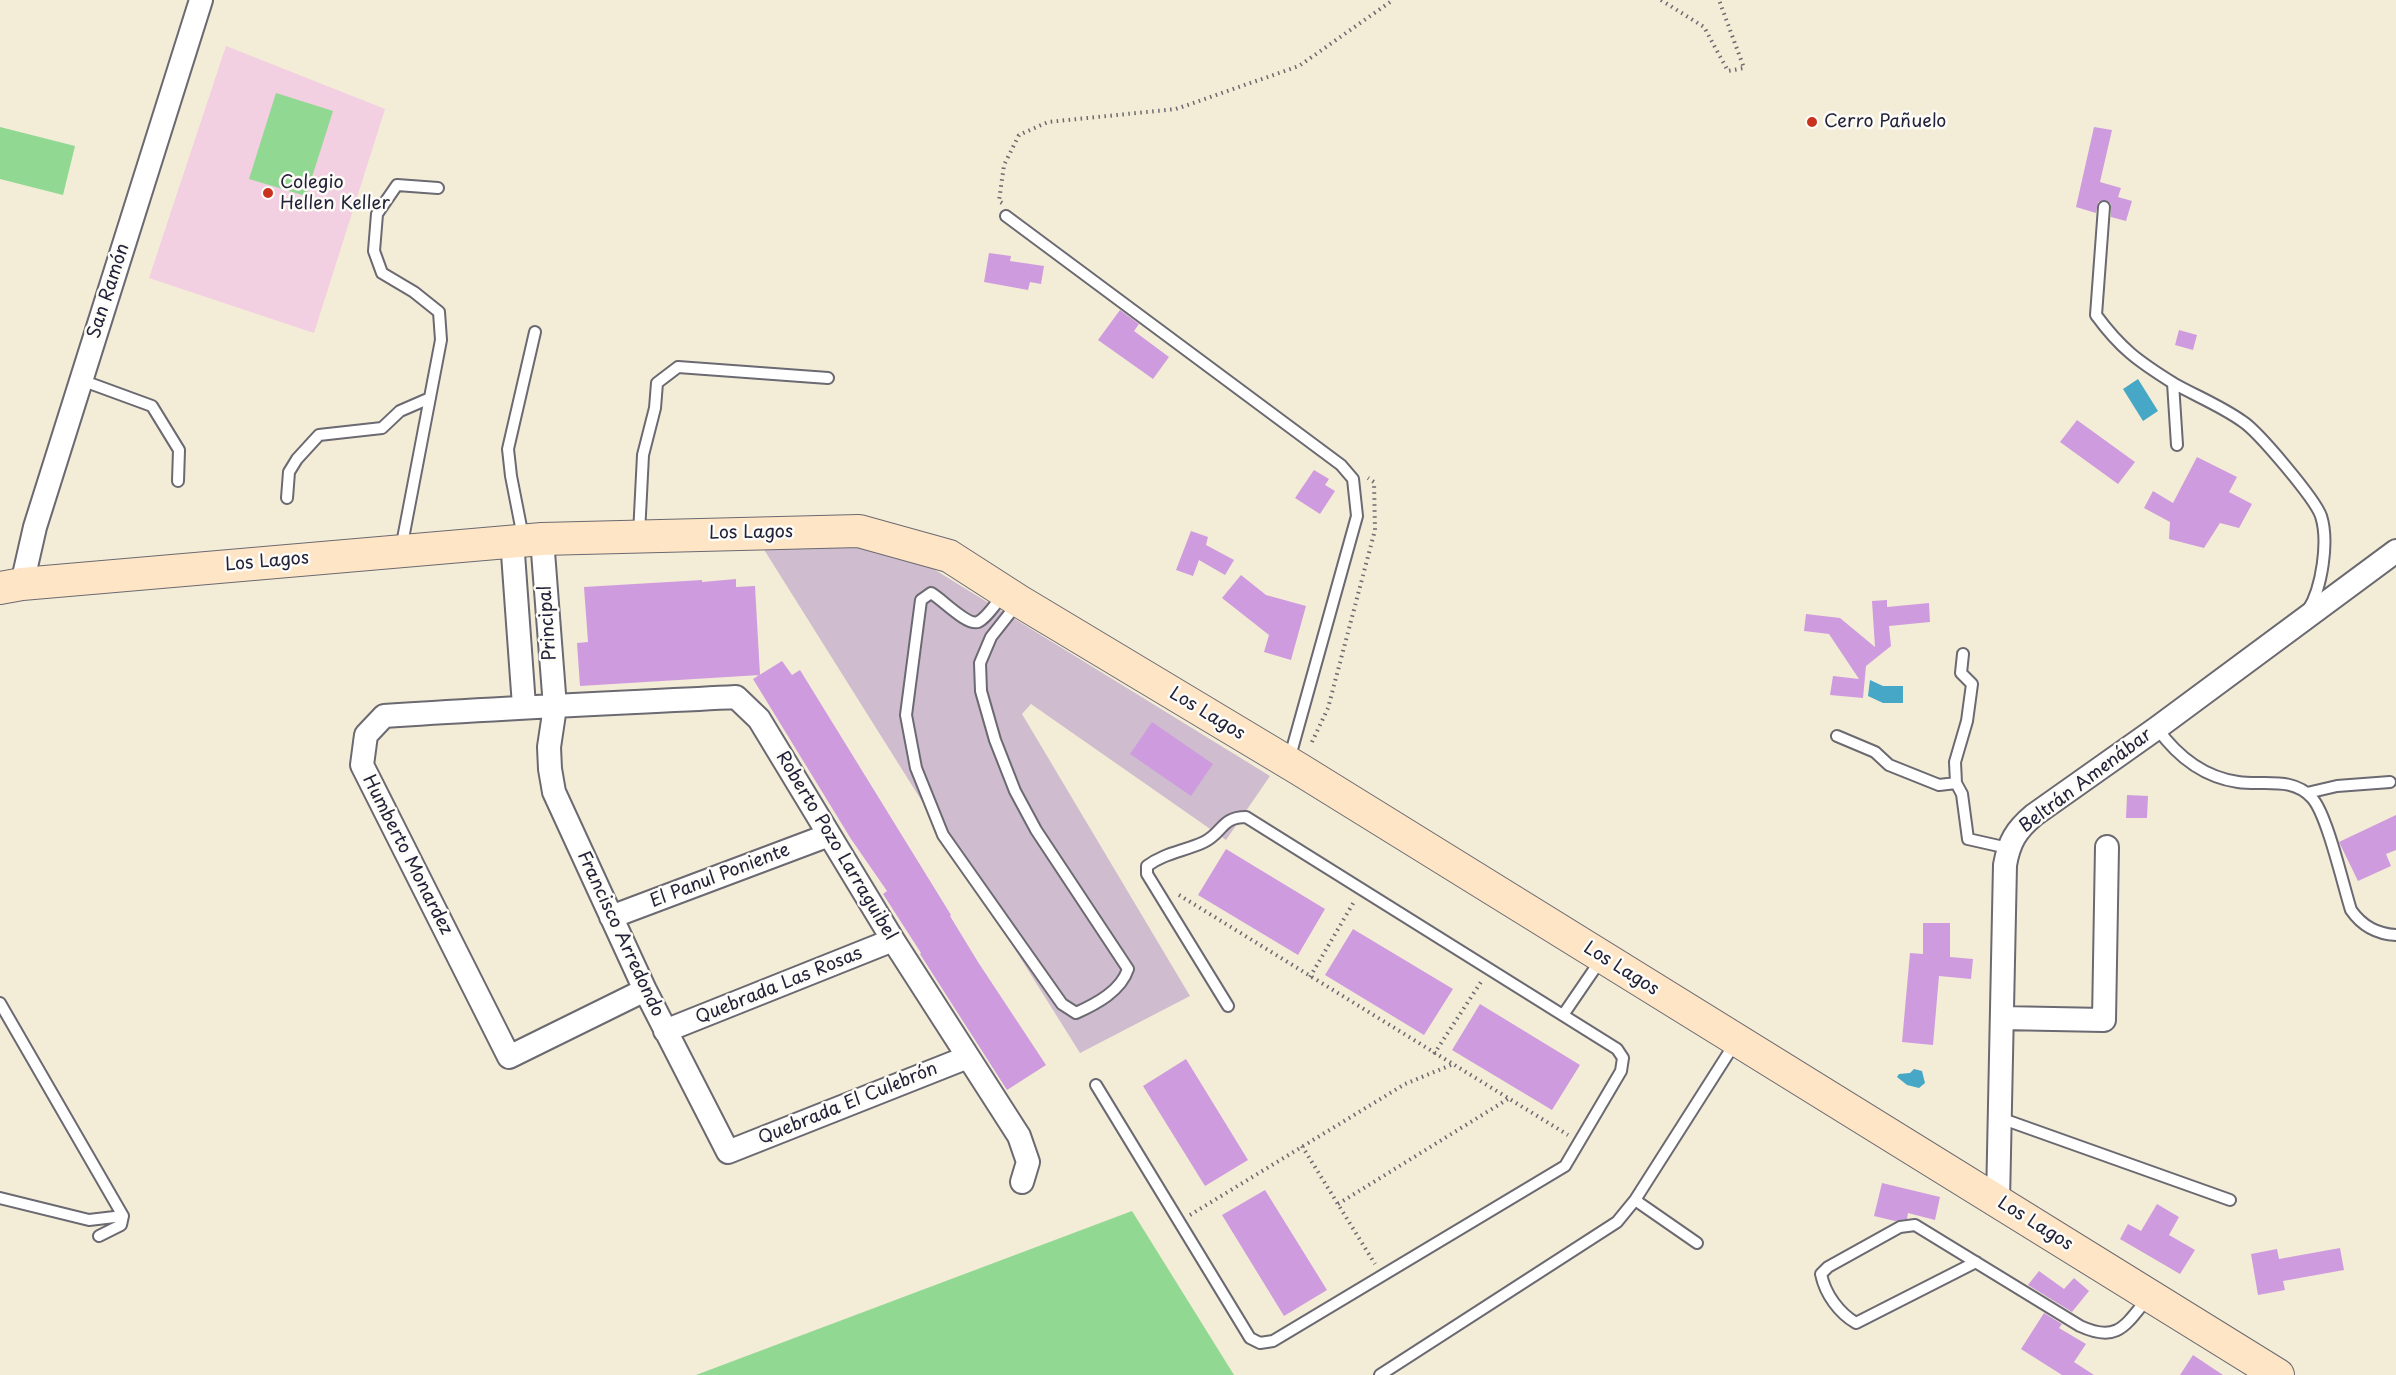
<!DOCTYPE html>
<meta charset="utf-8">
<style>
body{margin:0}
canvas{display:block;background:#f3ecd6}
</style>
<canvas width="2396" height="1375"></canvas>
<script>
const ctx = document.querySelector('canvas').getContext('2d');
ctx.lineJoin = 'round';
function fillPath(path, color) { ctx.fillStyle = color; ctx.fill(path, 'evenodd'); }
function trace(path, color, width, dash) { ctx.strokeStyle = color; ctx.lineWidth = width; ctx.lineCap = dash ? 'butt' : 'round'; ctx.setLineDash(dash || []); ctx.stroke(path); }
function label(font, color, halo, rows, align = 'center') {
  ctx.font = font + ' "Playpen Sans",sans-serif'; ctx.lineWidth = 5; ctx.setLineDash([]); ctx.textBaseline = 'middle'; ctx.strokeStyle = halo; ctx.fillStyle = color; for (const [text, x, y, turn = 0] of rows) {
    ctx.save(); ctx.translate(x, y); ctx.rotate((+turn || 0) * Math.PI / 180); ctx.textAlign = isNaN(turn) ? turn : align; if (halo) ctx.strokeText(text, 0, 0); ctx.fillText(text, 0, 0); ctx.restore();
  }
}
fillPath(new Path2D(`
 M226,46L385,109L314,333L149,278Z`), '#f2cfe1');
fillPath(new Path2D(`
 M855,544L914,557L1270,776L1226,840L1031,704L1022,714L1190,996L1080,1053L763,548Z`), '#cfbdcf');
fillPath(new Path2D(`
 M276,93L333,111L306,196L249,179Z
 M0,127L75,146L63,195L0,179Z
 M1132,1211L1234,1375H696Z`), '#91d892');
fillPath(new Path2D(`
 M2138,379L2158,411L2143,421L2123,389Z
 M1870,680L1883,686H1903V703H1883L1868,696Z
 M1914,1069L1922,1071L1925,1083L1919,1088L1907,1085L1897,1077L1899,1074L1910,1073Z`), '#46a7c6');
fillPath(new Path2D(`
 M2094,127L2112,130L2100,182L2121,188L2118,197L2132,201L2126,221L2111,217V204L2105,200L2098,202L2096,213L2076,207Z
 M989,253L1011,256L1010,261L1044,266L1041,284L1030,282L1028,290L984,282Z
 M1120,310L1139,324L1134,331L1169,357L1153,379L1098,340Z
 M2179,330L2197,335L2193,350L2175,345Z
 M2077,420L2135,462L2118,484L2060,442Z
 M2197,457L2237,477L2229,492L2252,504L2239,528L2220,523L2204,548L2169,539L2170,522L2144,508L2153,491L2173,503Z
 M1314,470L1329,479L1325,485L1335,491L1320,514L1295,498Z
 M1191,531L1208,537L1206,545L1234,560L1225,575L1199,560L1193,576L1176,570Z
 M1241,575L1266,595L1306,606L1291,660L1264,652L1269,635L1222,598Z
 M736,579V587L755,586L760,675L580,686L577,643L588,642L584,587L702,580V582Z
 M1887,600V607L1929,603L1930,622L1889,626L1891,646L1866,666L1863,698L1830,695L1833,676L1859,679L1829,634L1804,631L1806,614L1840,618L1875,647L1872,601Z
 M782,661L792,675L800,670L951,915L950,916L978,962L1046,1065L1007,1090L920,954L921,953L883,894L887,891L851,839L753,679Z
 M1152,722L1213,764L1191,796L1130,754Z
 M2127,795L2148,796L2147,818H2126Z
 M2396,815V850L2386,854L2391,866L2358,881L2339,842Z
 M1226,849L1325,909L1298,955L1198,895Z
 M1923,923H1950V957L1973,959L1971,979L1939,976L1933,1045L1902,1042L1910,953L1923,954Z
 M1353,929L1453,989L1424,1035L1325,975Z
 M1480,1004L1580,1065L1552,1110L1452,1050Z
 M1186,1059L1248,1160L1205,1186L1143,1086Z
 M1882,1183L1940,1197L1935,1220L1908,1213L1907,1219L1895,1221L1874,1216Z
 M1265,1190L1327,1290L1284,1316L1222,1215Z
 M2157,1204L2179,1217L2169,1235L2195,1250L2180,1274L2120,1239L2128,1224L2141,1231Z
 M2340,1248L2344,1270L2283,1281L2285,1290L2258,1295L2251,1254L2277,1249L2279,1259Z
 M2039,1271L2064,1289L2074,1278L2089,1291L2072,1312L2028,1285Z
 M2044,1313L2062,1324L2059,1328L2086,1344L2074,1362L2094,1375H2062L2021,1349Z
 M2193,1355L2223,1375H2180Z`), '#ce9cde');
const service = new Path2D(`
 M2104,207L2096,315C2121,349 2138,361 2173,383
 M1006,216L1341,465L1353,479L1357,516L1289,760
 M81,380L152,406L179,450L178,481
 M2177,445L2173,383C2196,396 2221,406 2242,421C2258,431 2315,499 2321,516C2329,541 2322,588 2308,610
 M287,498L289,472L297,459L319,435L382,428L400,411L430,398
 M639,534L643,455L655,408L657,383L678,367L828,378
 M523,537L511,476L508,449L535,332
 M401,549L441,340L439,312L414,292L382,273L374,251L377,214L397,185L438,188
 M1003,595C996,603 987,618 978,622C967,626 942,599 931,593L921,600L906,715L916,768L943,835L1062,1004L1076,1013C1096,1004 1121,991 1128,969L1036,830L1015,791L995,740L981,691L980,663L991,637L1017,604
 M1963,654L1961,673L1972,684L1967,721L1955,762L1956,783L1962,794L1968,839L2008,848
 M2157,728C2177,756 2203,777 2238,782C2263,786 2292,776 2312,798C2327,814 2343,885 2351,910C2362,926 2376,934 2396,935
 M1837,736L1875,752L1889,765L1939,785L1956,783
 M2307,793L2337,786L2390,782
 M0,1003L123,1216L121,1225L99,1236
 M1563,1015L1602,958
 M1096,1085L1250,1338L1260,1343L1273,1341L1565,1166L1621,1071L1623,1058L1617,1049L1246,817C1221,817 1223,833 1204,842C1185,851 1164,853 1147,866V874L1228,1006
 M2000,1118L2230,1200
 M0,1198L89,1220L123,1216
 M1635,1200L1697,1243
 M1976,1262L1856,1323C1839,1313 1825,1294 1821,1274L1828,1267L1900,1227L1915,1225L2080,1326C2117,1343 2125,1326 2147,1299
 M1380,1375L1617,1222L1635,1200L1735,1043`);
const minor = new Path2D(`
 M542,539L555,707L549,747L550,769L554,792L645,990L728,1152L968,1057
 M512,540L524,706
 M22,584L35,527L201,0
 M611,917L829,835
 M645,990L509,1057L362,765L366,735L384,716C501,708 619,703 736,697L759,719L893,940L1019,1136L1028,1162L1022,1182
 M2002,1018L2104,1020L2107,847
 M665,1031L893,940
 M1998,1201L2005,865C2009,842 2016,830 2034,815L2157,728L2396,551`);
const secondary = new Path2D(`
 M0,588L22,584L542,539L859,531L949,556L1019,601L1299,769L2278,1375`);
trace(service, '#6b6971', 14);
trace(minor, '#6b6971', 26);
trace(secondary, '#6b6971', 34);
trace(new Path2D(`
 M1661,0L1704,27L1728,71L1744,68L1719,0
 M1002,203L999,201L1004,165L1019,135L1048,122L1176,109L1299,66L1393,0
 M1312,742L1328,708L1375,530L1374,482L1368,478
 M1179,895L1568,1135
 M1310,977L1355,900
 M1434,1054L1481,982
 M1302,1146L1375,1264
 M1338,1204L1508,1099
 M1190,1215L1405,1084L1451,1065`), '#6b6971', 4, [1.5, 4.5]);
trace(service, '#fff', 10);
trace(minor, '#fff', 22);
trace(secondary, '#fee5c5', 32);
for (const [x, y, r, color] of [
 [1812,122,6,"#c8321e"],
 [268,193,6,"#c8321e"]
]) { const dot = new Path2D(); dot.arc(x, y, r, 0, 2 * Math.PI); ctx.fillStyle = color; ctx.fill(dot); trace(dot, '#fdfcf7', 2); }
label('18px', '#22223b', '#fdfcf7', [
 ["Cerro Pañuelo",1824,122],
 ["Colegio",280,183],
 ["Hellen Keller",280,204]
], 'left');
label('18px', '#22223b', '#fdfcf7', [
 ["San Ramón",109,291,-72],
 ["Los Lagos",751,533,-1],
 ["Los Lagos",267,562,-5],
 ["Principal",548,623,-94],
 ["Los Lagos",1207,714,31],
 ["Beltrán Amenábar",2086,781,-37],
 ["Roberto Pozo Larraguibel",836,846,59],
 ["Humberto Monardez",407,855,63],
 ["El Panul Poniente",720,876,-21],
 ["Francisco Arredondo",620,934,65],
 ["Los Lagos",1621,969,32],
 ["Quebrada Las Rosas",779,986,-22],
 ["Quebrada El Culebrón",848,1104,-22],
 ["Los Lagos",2035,1224,32]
]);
</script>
